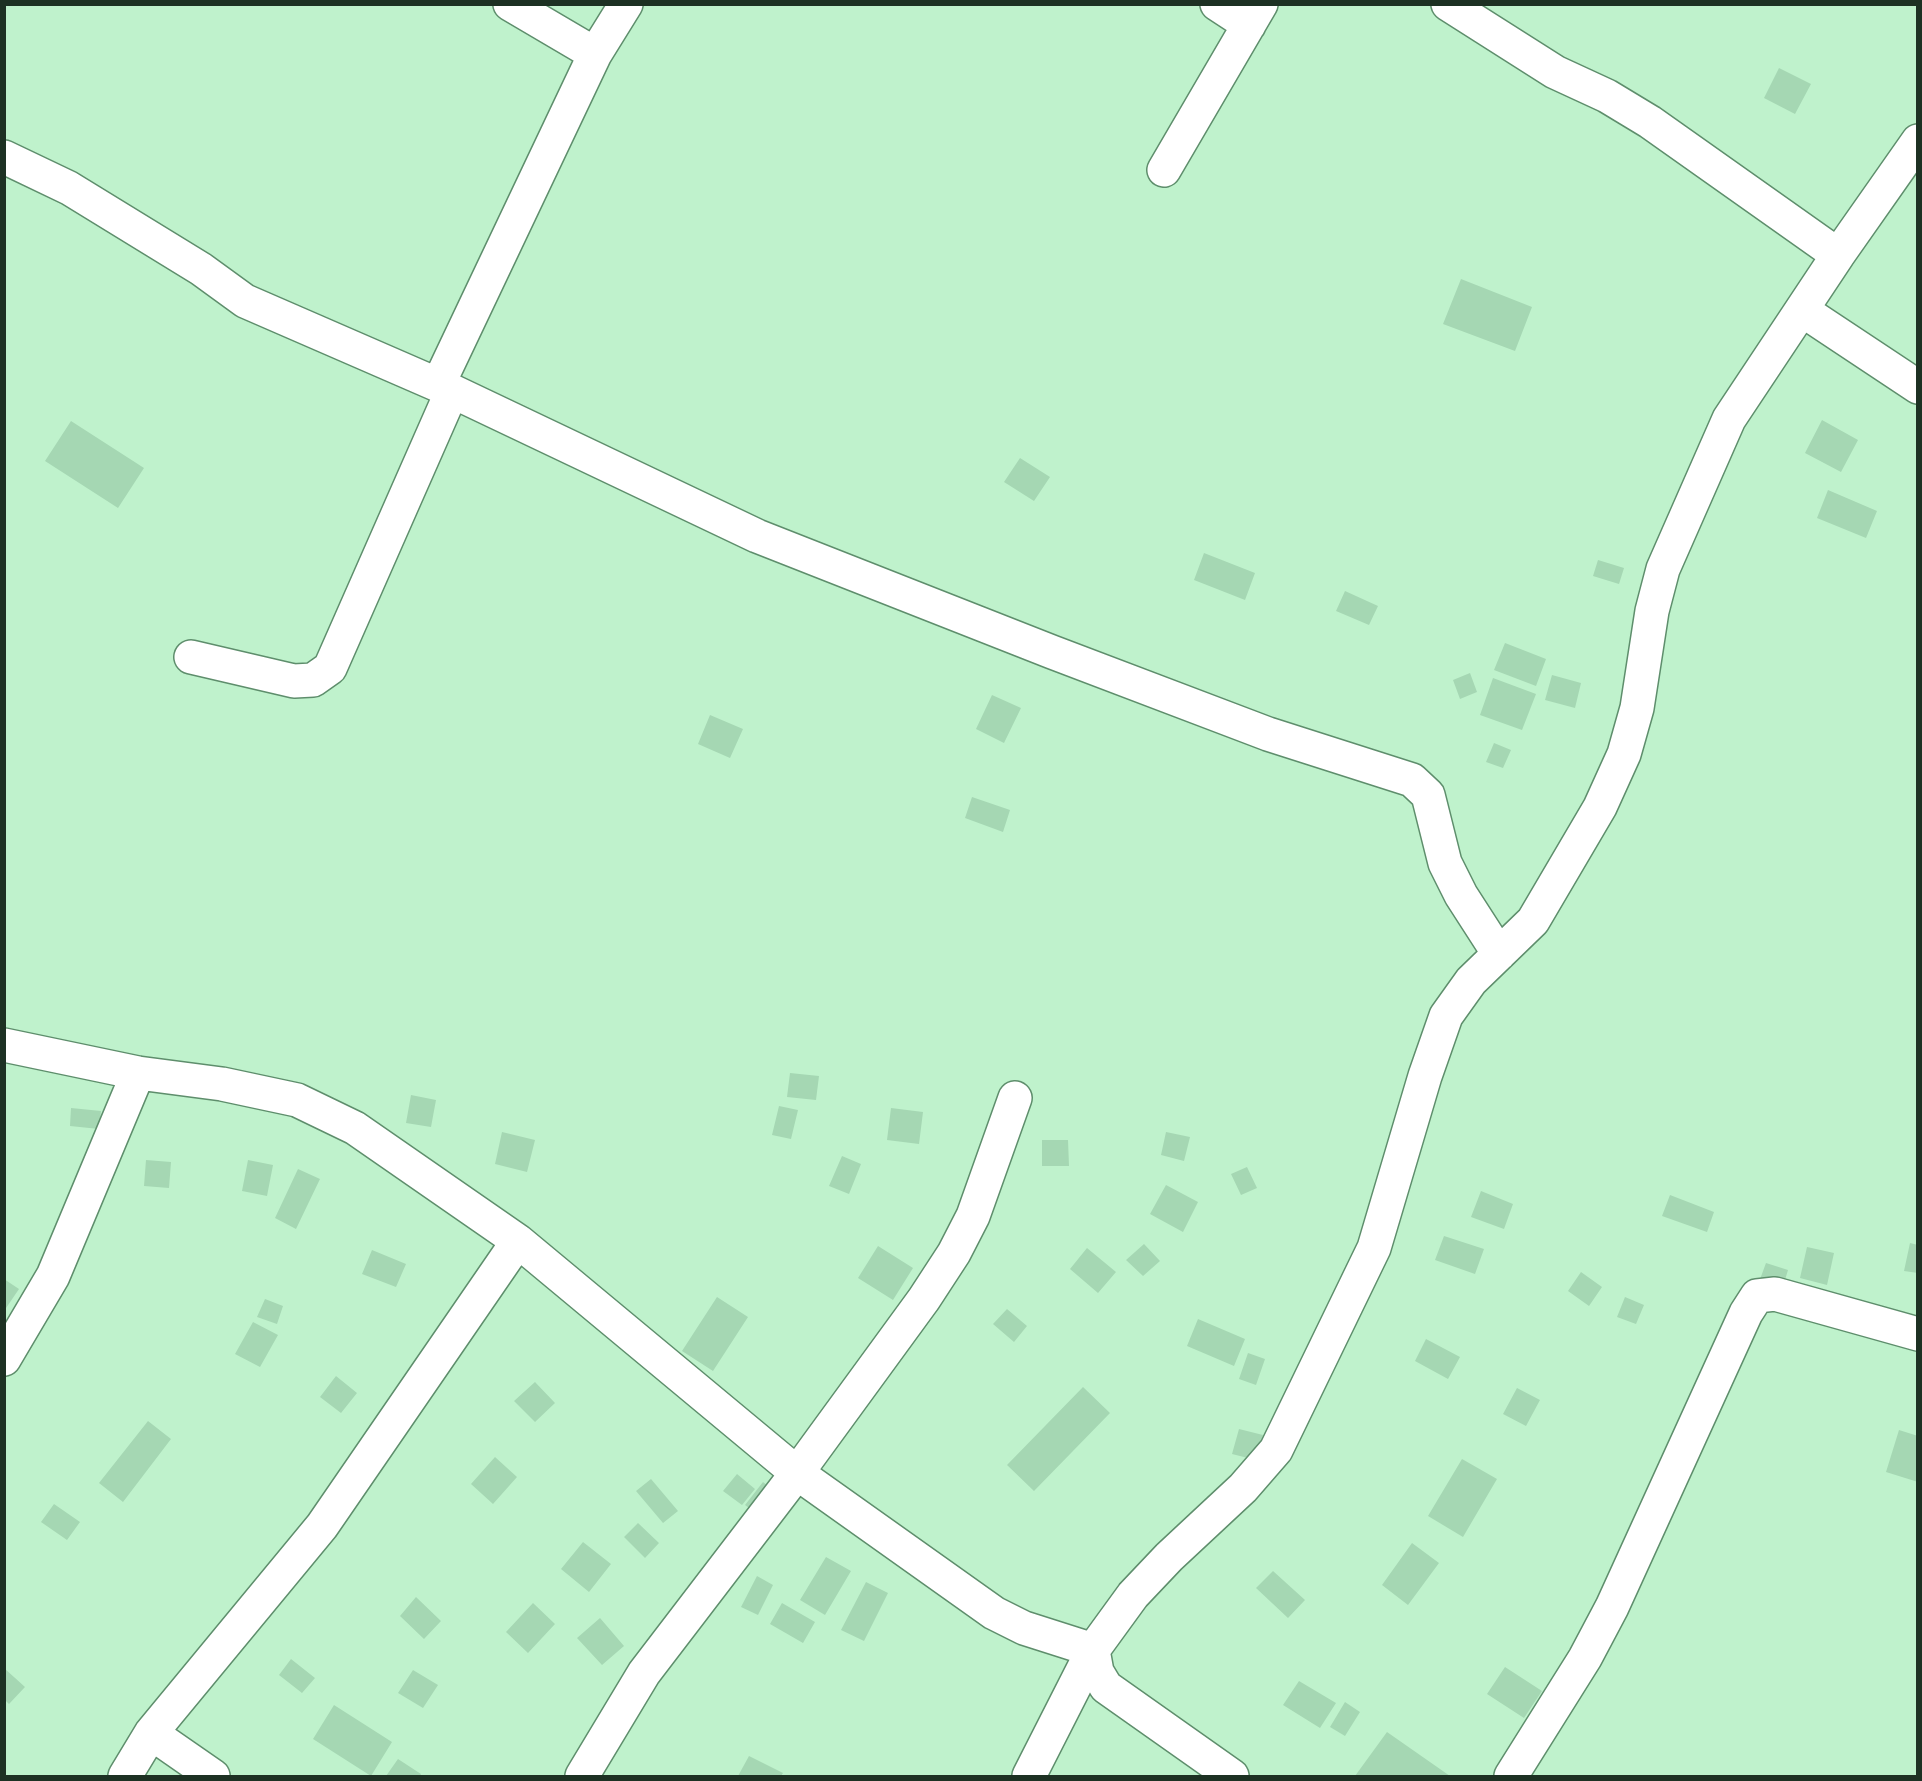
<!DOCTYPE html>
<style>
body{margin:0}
#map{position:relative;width:1922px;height:1781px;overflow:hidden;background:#bff2cc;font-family:Manrope,sans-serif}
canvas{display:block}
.frame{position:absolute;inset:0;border:6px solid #1d3123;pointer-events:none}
</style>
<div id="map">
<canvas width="1922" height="1781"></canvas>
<div class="frame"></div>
</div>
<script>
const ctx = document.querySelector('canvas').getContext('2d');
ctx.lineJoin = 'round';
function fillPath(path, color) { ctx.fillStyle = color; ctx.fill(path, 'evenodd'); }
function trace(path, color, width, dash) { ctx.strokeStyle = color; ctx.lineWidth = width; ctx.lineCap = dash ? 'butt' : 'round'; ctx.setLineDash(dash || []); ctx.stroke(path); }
fillPath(new Path2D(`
 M1779,68L1811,84L1795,114L1764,98Z
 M1461,279L1532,307L1515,351L1443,324Z
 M1822,420L1858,440L1841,472L1805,453Z
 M71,421L144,468L118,508L45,461Z
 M1020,458L1050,477L1034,501L1004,482Z
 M1828,490L1877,511L1866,538L1817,518Z
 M1204,553L1255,573L1245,600L1194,580Z
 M1598,560L1624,568L1619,584L1593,576Z
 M1345,591L1378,606L1369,625L1336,611Z
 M1505,643L1546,659L1536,686L1494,670Z
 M1470,673L1477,692L1460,699L1453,680Z
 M1552,675L1581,683L1575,708L1545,700Z
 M1493,678L1536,694L1522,730L1480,715Z
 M992,695L1021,708L1004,743L976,729Z
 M710,715L743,729L730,758L698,744Z
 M1494,743L1511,750L1503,768L1486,762Z
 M972,797L1010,810L1003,832L965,818Z
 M790,1073L819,1076L816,1100L787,1097Z
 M411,1095L436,1100L431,1127L406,1123Z
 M779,1106L798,1110L791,1139L772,1135Z
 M71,1108L101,1111L99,1129L70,1126Z
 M891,1108L923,1112L919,1144L887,1140Z
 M502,1132L535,1140L527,1172L495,1164Z
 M1166,1132L1190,1137L1184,1161L1161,1155Z
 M1042,1140H1068L1069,1166H1042Z
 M842,1156L861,1164L849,1194L829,1186Z
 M146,1160L171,1162L169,1188L144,1186Z
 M248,1160L273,1165L267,1196L242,1191Z
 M1247,1167L1257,1188L1241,1195L1231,1174Z
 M298,1169L320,1179L296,1229L275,1218Z
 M1166,1185L1198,1202L1183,1232L1150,1214Z
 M1481,1191L1513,1204L1504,1229L1471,1217Z
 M1670,1195L1714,1212L1707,1232L1662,1216Z
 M1444,1236L1484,1249L1475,1274L1435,1260Z
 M1910,1243L1918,1245V1273L1904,1271Z
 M1144,1244L1160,1261L1143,1276L1126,1260Z
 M878,1246L913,1268L893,1300L858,1278Z
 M1807,1247L1834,1253L1827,1285L1800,1278Z
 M1087,1248L1116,1272L1098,1293L1070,1269Z
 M372,1250L406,1264L396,1287L362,1274Z
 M1766,1263L1788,1270L1782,1290L1759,1282Z
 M1581,1272L1602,1287L1589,1306L1568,1291Z
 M4,1279L19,1289L4,1311Z
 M717,1297L748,1317L713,1371L682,1351Z
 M1625,1297L1644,1305L1636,1324L1617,1317Z
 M265,1299L283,1306L277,1324L257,1317Z
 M1007,1309L1027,1326L1014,1342L993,1324Z
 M1198,1319L1245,1339L1234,1366L1187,1346Z
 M253,1322L278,1335L260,1367L235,1354Z
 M1426,1339L1460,1357L1448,1379L1415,1361Z
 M1248,1353L1265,1359L1256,1385L1239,1379Z
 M336,1376L357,1393L341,1413L320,1397Z
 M535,1382L555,1403L535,1422L514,1401Z
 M1083,1387L1110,1413L1034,1491L1007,1465Z
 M1517,1388L1540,1400L1526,1426L1503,1414Z
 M148,1421L171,1439L123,1502L99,1483Z
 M1239,1429L1263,1435L1256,1460L1232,1454Z
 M1899,1430L1918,1436V1482L1886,1472Z
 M495,1457L517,1477L493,1504L471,1484Z
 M1462,1459L1497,1479L1463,1537L1428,1516Z
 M737,1474L755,1489L742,1505L723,1491Z
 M651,1479L678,1511L663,1523L636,1491Z
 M763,1482L778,1494L761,1517L745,1505Z
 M54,1504L80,1522L67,1540L41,1522Z
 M638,1523L659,1543L645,1558L624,1537Z
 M583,1542L611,1564L589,1592L561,1569Z
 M1412,1543L1439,1563L1408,1605L1382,1585Z
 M826,1557L851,1571L825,1615L800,1600Z
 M1273,1571L1305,1600L1288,1618L1256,1588Z
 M757,1576L773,1585L758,1615L741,1607Z
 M866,1582L888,1593L864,1641L841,1630Z
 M416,1597L441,1621L424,1639L400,1616Z
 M533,1603L555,1624L528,1653L506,1632Z
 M782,1603L815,1622L803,1643L770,1624Z
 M600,1618L624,1646L602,1665L577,1638Z
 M291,1659L315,1678L302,1693L279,1675Z
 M1505,1667L1542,1691L1524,1718L1487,1694Z
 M4,1668L25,1687L9,1704L4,1699Z
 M413,1670L438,1685L423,1708L398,1693Z
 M1299,1681L1336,1703L1320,1728L1283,1705Z
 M1345,1702L1360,1712L1345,1736L1330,1727Z
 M334,1705L392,1742L371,1776L313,1739Z
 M1387,1732L1450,1776H1355Z
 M749,1756L783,1773L781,1776H738Z
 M398,1759L421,1774L420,1776H386Z`), '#a5d7b3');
const street = new Path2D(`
 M510,4L595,54
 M1217,4L1249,25
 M1448,4L1555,72L1607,96L1650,122L1838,255
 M4,157L69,188L201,269L245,301L452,391L757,536L1052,652L1268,734L1412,780L1428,795L1445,863L1461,895L1499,954
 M1164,170L1261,4
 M1802,310L1918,387
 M438,385L595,54L626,4
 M191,657L294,681L313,680L330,668L452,391
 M4,1045L138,1073L222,1084L297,1100L355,1128L518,1241L797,1473L994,1613L1024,1628L1093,1650L1097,1672L1106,1687L1232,1776
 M4,1359L53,1276L138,1073
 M151,1733L213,1776
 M125,1776L151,1733L322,1526L518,1241
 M582,1776L644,1673L797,1473L924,1299L954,1253L973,1216L1015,1098
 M1029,1776L1093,1650L1133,1595L1169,1557L1243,1488L1276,1450L1374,1248L1425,1076L1446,1016L1471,981L1533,921L1600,807L1624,754L1637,708L1652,611L1663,569L1729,419L1838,255L1918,141
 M1511,1776L1585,1658L1612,1607L1746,1313L1757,1296L1775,1294L1918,1334`);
trace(street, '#5e8e6c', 36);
trace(street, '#fff', 33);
</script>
